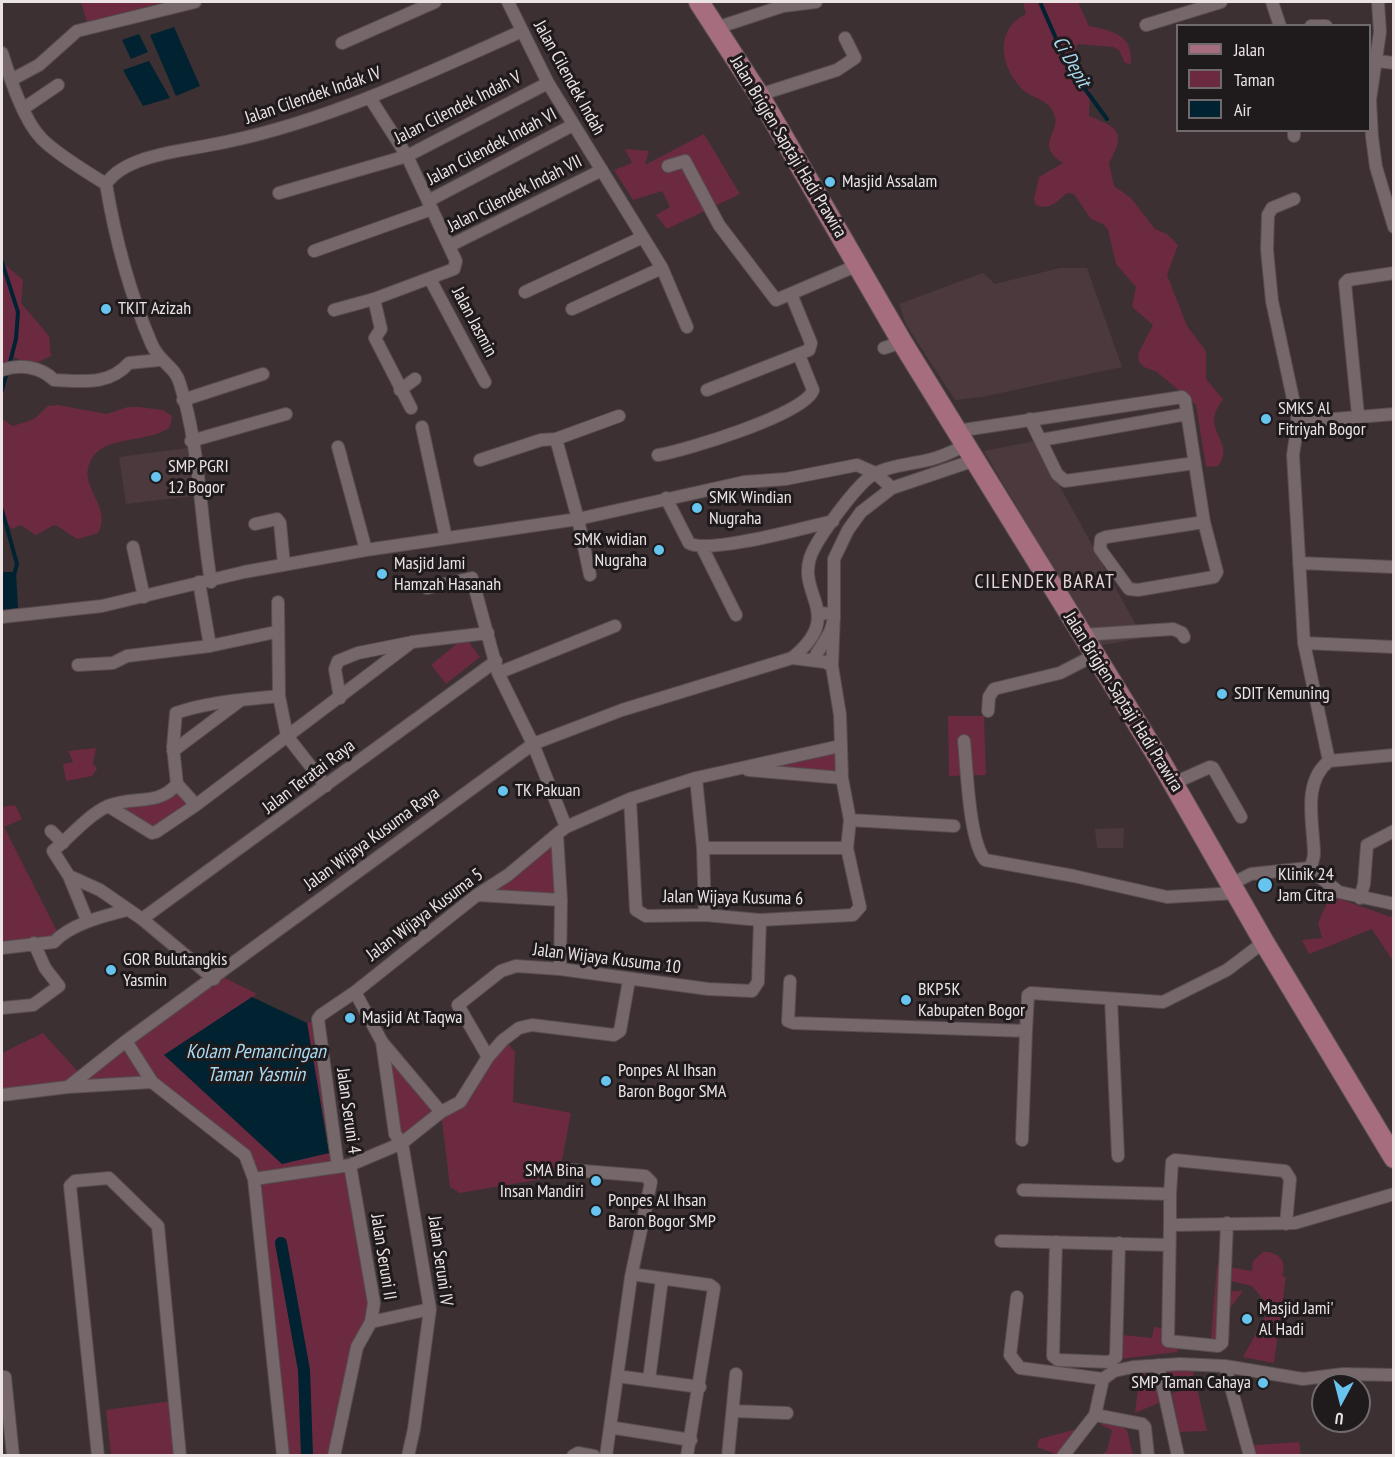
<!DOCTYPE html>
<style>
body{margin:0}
#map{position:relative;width:1395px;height:1457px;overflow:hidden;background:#3c3033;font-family:"PT Sans Narrow",sans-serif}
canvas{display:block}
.frame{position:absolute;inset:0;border:3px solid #ece3e5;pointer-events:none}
.legend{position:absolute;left:1176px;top:24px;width:195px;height:108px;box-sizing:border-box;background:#1f1a1b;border:2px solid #716a6c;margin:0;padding:8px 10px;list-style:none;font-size:18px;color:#ece3e5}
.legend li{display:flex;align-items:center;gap:12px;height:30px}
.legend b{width:30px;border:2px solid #716a6c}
.north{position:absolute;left:1311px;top:1373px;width:60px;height:60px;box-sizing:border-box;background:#1f1a1b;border:2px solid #716a6c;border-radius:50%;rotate:187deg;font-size:16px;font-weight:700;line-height:24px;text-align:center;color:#ece3e5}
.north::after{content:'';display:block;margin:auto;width:21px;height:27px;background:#67c4ef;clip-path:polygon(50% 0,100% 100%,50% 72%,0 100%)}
</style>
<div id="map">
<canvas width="1395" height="1457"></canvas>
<div class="frame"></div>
<ul class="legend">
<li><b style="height:8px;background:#a56d7e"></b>Jalan</li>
<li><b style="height:16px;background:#6b2a40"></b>Taman</li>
<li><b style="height:16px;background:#002231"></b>Air</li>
</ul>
<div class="north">U</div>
</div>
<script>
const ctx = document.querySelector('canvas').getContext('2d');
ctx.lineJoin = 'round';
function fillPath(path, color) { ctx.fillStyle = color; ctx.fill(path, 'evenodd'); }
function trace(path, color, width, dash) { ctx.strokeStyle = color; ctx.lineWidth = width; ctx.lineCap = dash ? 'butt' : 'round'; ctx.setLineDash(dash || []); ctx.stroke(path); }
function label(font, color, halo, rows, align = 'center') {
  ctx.font = font + ' "PT Sans Narrow",sans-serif'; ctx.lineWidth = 6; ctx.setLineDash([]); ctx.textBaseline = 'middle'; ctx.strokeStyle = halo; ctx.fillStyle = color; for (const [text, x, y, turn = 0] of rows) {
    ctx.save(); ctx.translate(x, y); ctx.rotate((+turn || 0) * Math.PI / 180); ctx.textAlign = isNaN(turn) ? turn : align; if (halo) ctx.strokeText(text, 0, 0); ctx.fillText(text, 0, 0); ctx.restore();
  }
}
fillPath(new Path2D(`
 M1060,268H1087L1122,367L982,397L955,400L907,326L899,304L983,273L995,284Z
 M1035,441L1143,638L1098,646L984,451Z
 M188,448L193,496L126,504L119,457Z
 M1124,828L1123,848H1097L1095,829Z`), '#4c393e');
fillPath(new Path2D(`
 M81,2H165L87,22Z
 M1023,2H1078L1089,26C1113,31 1133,34 1131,64L1125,63L1119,50L1113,47L1078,44C1068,62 1085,70 1089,85C1091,94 1089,107 1089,116C1119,128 1126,132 1109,163L1114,186L1131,198L1155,229L1167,234L1178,245L1167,275L1187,326L1206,351V379L1223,399C1219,405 1214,413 1214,421C1215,437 1232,449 1218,466L1206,467L1196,405L1157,372L1144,367L1139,362L1138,354L1153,325L1132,307L1136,287L1116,264L1108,230L1103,224L1091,219L1074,194L1067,193C1057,201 1050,211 1036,205L1034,199L1039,177L1063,163C1033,144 1062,133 1054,114C1048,98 1032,99 1022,89C1000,66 994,29 1026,14Z
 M704,134L740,194L667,229L656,215L670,207L662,191L633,200L614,170L632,163L625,149L649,151L645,165Z
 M2,262L23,280L21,303L49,336L51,356L32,365L14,357L2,401Z
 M58,405L107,414L128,407H139L163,410L172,416L170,427C148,444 102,434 90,462C78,487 113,507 98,533L78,539C68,535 64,528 54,525L36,535L21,525L12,529L2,516V419L13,426L34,419L48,406Z
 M465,637L480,657L446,684L431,665Z
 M948,716H984L986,775L949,776Z
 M840,746L842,778L736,769Z
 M96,748L93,763L97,769L92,776L66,781L63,764L73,762L68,751Z
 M179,790L188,804L152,832L116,807Z
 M15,805L22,819L4,827L59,935L2,947V807Z
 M557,834L561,900L477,895Z
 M1337,898L1391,917L1393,911V961L1372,929L1309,954L1302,940L1322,938L1318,923L1327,903Z
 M219,975L257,994L164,1055L329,1153L307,1023L318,1019L338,1166L350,1165L374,1303L357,1347L334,1455H283L251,1167L152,1082L2,1095V1053L43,1033L81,1075Z
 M504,1039L515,1052L513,1102L571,1113L559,1176L460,1193L450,1187L441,1112L402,1143L382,1042L441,1112L460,1102Z
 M1263,1252C1278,1251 1288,1261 1282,1276L1286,1277L1274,1363L1243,1357L1270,1308L1252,1286L1230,1281L1227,1291H1243L1223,1317L1224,1327L1231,1336L1222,1341L1211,1338L1217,1265L1252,1271L1253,1261Z
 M1154,1327L1169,1329L1181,1342L1177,1352L1112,1360L1113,1334L1152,1338Z
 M1165,1366L1194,1368L1192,1382L1170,1391Z
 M1140,1373H1155L1161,1402L1135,1413Z
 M1197,1388L1207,1431L1179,1432L1172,1393Z
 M171,1401L175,1455H111L106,1410Z
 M1099,1424H1117L1127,1430L1133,1455L1098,1456L1107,1451L1112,1430Z
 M1077,1429L1058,1455L1037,1447L1039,1439Z
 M1299,1442L1301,1455H1244L1243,1446Z`), '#6b2a40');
fillPath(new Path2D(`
 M174,27L200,86L176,96L150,35Z
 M139,34L148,52L131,59L122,40Z
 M149,61L170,98L143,106L123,70Z
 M2,572H16L18,608L2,610Z
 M252,997L307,1023L329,1153L282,1164L164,1055Z`), '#002231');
trace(new Path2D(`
 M1040,2L1068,66L1107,119
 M2,262L18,312L16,339L9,366
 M2,391L7,373
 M2,510L17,564L14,575`), '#002231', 4);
trace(new Path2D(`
 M281,1243L304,1370L307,1456`), '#002231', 12);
const minor = new Path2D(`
 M508,2L548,83L662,268L687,327
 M1272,2L1280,26
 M1378,2L1380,32L1370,100L1372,137L1376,167L1394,227
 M1146,25L1221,2
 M1311,26H1326
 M716,28L783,6L816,2
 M342,43L435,2
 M2,53C10,78 23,119 41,138C55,153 88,173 106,184
 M1377,61L1394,63
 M11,80L39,65L77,31L195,2
 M759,95L837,70L855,58L845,38
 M370,98L407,156L449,246
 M24,108L58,85
 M1294,130V136
 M668,166L685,161L719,225L776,300L858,265
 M279,193L407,156L548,83
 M1294,199L1272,208L1268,215L1267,250L1272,301L1298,422L1293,455L1304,643L1329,761
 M428,201L573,125
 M314,251L432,209
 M430,279L485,382
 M525,292L643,237
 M374,299L381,329L375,338L411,408
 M572,309L662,268
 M334,310L374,299L454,269L456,261L449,246L602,170
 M884,348L902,342
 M2,370C19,364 40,366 54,380C81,381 109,386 129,363L159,360
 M400,390L415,379
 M707,390L809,350L811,343L791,294
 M183,400L263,374
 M1358,415L1345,283L1348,280L1394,273
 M1030,419L1057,474L1065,481L1195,463
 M1298,422L1394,414
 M422,427L446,538
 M957,431L1182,397L1185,400L1204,522L1217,572L1214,577L1138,590L1129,589L1100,549L1101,539L1106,537L1204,522
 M1041,440L1187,414
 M191,441L286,414
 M658,455C684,451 806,414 813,390L799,355
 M341,457L338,447L366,550
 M480,460L541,440L556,439
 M666,498L689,543C708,555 807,527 833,521
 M255,524L277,519L280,523L284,565
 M133,547L144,597
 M702,547L736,615
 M1299,563L1394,567
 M590,575L578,519L556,439L619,416
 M199,582L210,646
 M211,582C200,517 200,447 180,384C175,366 161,364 152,345C130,294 115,238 106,184C124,156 180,151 210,145C320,125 421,76 522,31
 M427,588L472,578L498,673L533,744L566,827
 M278,602L279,696
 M2,617L102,606L244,572L366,550L578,519L744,482L786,479L857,465L875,473L892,488
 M1082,635L1173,629L1182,633L1184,637
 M1304,643L1394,647
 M792,658C845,615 798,596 810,558C816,539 858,483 874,474C890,465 915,464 932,459C944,456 955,450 967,445
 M813,660L830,632L834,619V559L848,530L861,512L892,488L975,460
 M78,665L113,663L127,656L210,646L271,633
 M498,673L615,626
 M340,698L335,669L338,661L358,653L408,643
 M988,711L989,697L994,689L1060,673L1095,655
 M964,741C967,769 969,841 985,860L1074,876L1167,897L1237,893
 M173,751L241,700
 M748,770L842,778
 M696,778L703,848L705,915
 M1174,783L1210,767L1213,768L1241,817
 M630,799L636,910L646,916L705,915L760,920L853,915L860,907L847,848L850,820L842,778L840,715L832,666L834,614L819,613
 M196,805L412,642L488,633
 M108,806L152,833L156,832L196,805L177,784
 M850,820L954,826
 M51,831L63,843
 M703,848H847
 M1308,868L1339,892L1394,904
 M69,876L87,920
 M1231,884L1251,874L1308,868L1312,864L1314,855C1314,825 1301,783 1329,761L1394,755
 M477,895L561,900
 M1360,898L1364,884L1367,845L1394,831
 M142,919L496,661
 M2,948L54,942C71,924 103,916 127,910
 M560,969L561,900L557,834L566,827L630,799L696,778L840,746
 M214,979L142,919L100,890L69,876L53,851C70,837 88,815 108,806C133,795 158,807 177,784L173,747L176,713C210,701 244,700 279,696L287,736L326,786
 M790,981L788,1021L793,1023L1026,1031L1028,995L1031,993L1163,1002L1227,970L1264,942
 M355,992L382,1042L441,1112
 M1111,999L1118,1156
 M2,1008L33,1005L59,986L45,968L34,943
 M126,1041L152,1082
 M382,1042L395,1134L402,1143L430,1309L414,1429L408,1456
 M488,1057L458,1005L501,971L516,966L560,969L708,989L752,991L758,982L760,920
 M68,1087L152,1082L245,1155L254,1179L283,1456
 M2,1095L68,1087L126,1041L533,744L622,710L792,658L825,662L832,666
 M1022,1140L1026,1031
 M338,1167L318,1019L321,1015L355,992L477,895L508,875L557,834
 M572,1170L645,1176L651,1182L631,1277L606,1456
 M254,1179L350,1165L402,1143L441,1112L460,1102L488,1057L503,1040L519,1028L532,1025L614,1035L620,1031L629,980
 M1023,1190L1170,1194V1225H1174L1295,1223L1394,1194
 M1170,1194L1172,1162L1175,1160L1285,1171L1290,1179L1286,1224
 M1170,1225L1168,1341L1218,1346L1222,1343L1227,1223
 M1001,1241L1169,1245
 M1056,1242L1053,1356L1058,1360L1110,1362L1116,1357L1119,1243
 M638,1275L710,1285L714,1288L687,1456
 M1017,1297L1010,1355L1020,1368L1103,1379
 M371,1322L430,1309
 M1158,1365L1178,1456
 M1225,1366L1250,1456
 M2,1377H5L13,1456
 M624,1377L700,1387
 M649,1380L662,1279
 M733,1411L787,1413
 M1095,1415L1142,1424L1145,1427L1148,1456
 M615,1428L691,1440
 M98,1456L70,1186L75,1181L109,1178L158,1226L180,1456
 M334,1456L357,1347L371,1322L374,1303L350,1165
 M573,1456L578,1453L594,1456
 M728,1456L736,1374
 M1063,1456L1095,1415L1103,1379L1114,1371L1133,1367L1180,1364L1225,1366L1303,1379L1343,1374L1394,1375`);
const primary = new Path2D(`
 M699,2L759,95L902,342L1161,762L1264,942L1394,1158`);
trace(minor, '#574d50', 14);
trace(primary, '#574d50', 22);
trace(minor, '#75676a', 12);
trace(primary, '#a56d7e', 20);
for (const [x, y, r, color] of [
 [830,182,6,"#67c4ef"],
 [106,309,6,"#67c4ef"],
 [1266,419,6,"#67c4ef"],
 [156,477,6,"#67c4ef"],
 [697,508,6,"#67c4ef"],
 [659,550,6,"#67c4ef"],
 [382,574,6,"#67c4ef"],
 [1222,694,6,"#67c4ef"],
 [503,791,6,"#67c4ef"],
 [1265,885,8,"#67c4ef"],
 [111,970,6,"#67c4ef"],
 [906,1000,6,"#67c4ef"],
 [350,1018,6,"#67c4ef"],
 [606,1081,6,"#67c4ef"],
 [596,1181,6,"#67c4ef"],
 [596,1211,6,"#67c4ef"],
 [1247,1319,6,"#67c4ef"],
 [1263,1383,6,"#67c4ef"]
]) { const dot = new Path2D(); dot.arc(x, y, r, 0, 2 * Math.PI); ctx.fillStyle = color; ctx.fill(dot); trace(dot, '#1f1a1b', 2); }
label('18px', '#ece3e5', '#1f1a1b', [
 ["Jalan Cilendek Indah",569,78,61],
 ["Jalan Cilendek Indak IV",313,96,-19],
 ["Jalan Cilendek Indah V",458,108,-27],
 ["Jalan Cilendek Indah VI",492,147,-28],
 ["Jalan Brigjen Saptaji Hadi Prawira",788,147,59],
 ["Jalan Cilendek Indah VII",515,194,-27],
 ["Jalan Jasmin",474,322,62],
 ["Jalan Brigjen Saptaji Hadi Prawira",1123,702,58],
 ["Jalan Teratai Raya",309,777,-37],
 ["Jalan Wijaya Kusuma Raya",372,839,-36],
 ["Jalan Wijaya Kusuma 6",733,898,1],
 ["Jalan Wijaya Kusuma 5",425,915,-37],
 ["Jalan Wijaya Kusuma 10",607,959,7],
 ["Jalan Seruni 4",348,1111,82],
 ["Jalan Seruni II",383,1257,81],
 ["Jalan Seruni IV",440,1261,82]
]);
label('18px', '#ece3e5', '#1f1a1b', [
 ["Masjid Assalam",842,182],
 ["TKIT Azizah",118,309],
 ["SMKS Al",1278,409],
 ["Fitriyah Bogor",1278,430],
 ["SMP PGRI",168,467],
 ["12 Bogor",168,488],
 ["SMK Windian",709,498],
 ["Nugraha",709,519],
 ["SMK widian",647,540,"right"],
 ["Nugraha",647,561,"right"],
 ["Masjid Jami",394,564],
 ["Hamzah Hasanah",394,585],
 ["SDIT Kemuning",1234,694],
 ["TK Pakuan",515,791],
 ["Klinik 24",1278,875],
 ["Jam Citra",1278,896],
 ["GOR Bulutangkis",123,960],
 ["Yasmin",123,981],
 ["BKP5K",918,990],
 ["Kabupaten Bogor",918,1011],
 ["Masjid At Taqwa",362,1018],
 ["Ponpes Al Ihsan",618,1071],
 ["Baron Bogor SMA",618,1092],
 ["SMA Bina",584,1171,"right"],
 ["Insan Mandiri",584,1192,"right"],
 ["Ponpes Al Ihsan",608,1201],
 ["Baron Bogor SMP",608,1222],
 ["Masjid Jami'",1259,1309],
 ["Al Hadi",1259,1330],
 ["SMP Taman Cahaya",1251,1383,"right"]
], 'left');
label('italic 20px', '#a8d9f2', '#1f1a1b', [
 ["Ci Depit",1071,62,60],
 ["Kolam Pemancingan",256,1052],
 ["Taman Yasmin",256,1075]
]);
ctx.letterSpacing = '1.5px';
label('20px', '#e5d4d8', '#1f1a1b', [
 ["CILENDEK BARAT",1045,582]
]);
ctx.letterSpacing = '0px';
</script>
